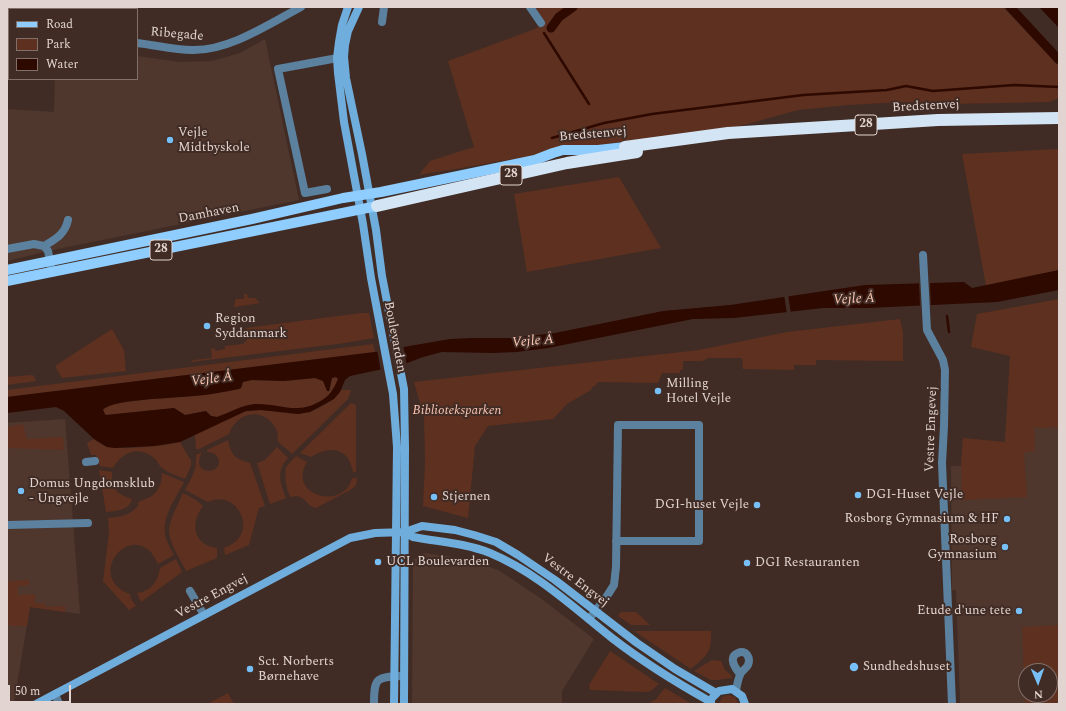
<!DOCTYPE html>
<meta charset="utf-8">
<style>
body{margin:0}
#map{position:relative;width:1066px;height:711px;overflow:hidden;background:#412c25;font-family:Spectral,serif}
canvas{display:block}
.frame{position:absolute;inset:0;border:8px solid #e2d4d0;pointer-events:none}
.legend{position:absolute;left:8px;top:8px;width:130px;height:72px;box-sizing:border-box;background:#412c25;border:1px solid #816f69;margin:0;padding:5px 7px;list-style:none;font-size:12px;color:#e2d4d0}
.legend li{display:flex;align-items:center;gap:8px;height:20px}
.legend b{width:20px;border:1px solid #816f69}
.north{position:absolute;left:1018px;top:663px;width:40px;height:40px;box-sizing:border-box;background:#412c25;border:1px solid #816f69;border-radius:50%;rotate:178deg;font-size:11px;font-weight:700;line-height:16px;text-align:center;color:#e2d4d0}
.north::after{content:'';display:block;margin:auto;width:14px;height:18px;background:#77bff7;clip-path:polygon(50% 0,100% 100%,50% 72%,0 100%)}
.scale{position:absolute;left:8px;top:685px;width:63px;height:18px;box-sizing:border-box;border:2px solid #e2d4d0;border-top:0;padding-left:5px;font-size:12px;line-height:14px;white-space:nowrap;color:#e2d4d0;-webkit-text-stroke:3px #412c25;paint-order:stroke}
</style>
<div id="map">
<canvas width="1066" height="711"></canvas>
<div class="frame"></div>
<ul class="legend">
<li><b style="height:5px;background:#8ecdfe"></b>Road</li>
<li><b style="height:11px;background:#5d301f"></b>Park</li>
<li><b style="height:11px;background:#2d0900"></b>Water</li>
</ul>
<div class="north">N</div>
<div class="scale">50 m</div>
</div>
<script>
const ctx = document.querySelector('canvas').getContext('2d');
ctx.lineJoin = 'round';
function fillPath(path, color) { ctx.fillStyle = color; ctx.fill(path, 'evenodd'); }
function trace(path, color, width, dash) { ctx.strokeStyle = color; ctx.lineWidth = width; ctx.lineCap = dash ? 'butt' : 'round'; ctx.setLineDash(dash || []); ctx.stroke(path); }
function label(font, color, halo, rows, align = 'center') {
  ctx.font = font + ' Spectral,serif'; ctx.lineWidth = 4; ctx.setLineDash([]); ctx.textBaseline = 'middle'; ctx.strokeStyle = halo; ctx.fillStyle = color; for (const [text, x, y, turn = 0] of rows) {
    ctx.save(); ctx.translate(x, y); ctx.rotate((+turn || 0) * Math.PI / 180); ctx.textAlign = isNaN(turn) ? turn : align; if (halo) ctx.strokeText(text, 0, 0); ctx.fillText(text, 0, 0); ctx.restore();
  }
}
fillPath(new Path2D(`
 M265,39L299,200L53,250L7,261V109L54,112L55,79H137V56L180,62L212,61L240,53Z
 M1059,345V704H960L956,590H952L951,466H961L963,438L1005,443L1010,356ZM1026,671H1050V695H1026Z
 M65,419L80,614L30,607L14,702L12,704H7V423Z
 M424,553L468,559L500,571L543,600L594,639L562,691V704H412L413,560Z`), '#50372d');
fillPath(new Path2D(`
 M534,7H1003L1059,66V98L1049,102L952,104L902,102L848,105L798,110L737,127L592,146L419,175L430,161L474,147L448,61L535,29L544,23Z
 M1059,149V270L986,286L962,154Z
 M619,177L661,248L527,272L514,194Z
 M244,294H247L248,298H255L260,303L234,307L235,301L236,299H244Z
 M1059,299V427L1040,428L1034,427L1035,451L1024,453L1027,497L962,500L961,466L963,438L1005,442L1010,356L971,347L977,314Z
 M361,313H369L374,338L345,343L191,362L193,360L212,358L211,349L215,348V351L225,349V346L243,344L247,340L246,328Z
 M900,319L903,332V361L816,360V365H794V370L743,369L742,358H708L702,361H683V370H680V373H662L658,383L598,382L595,386L592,387L591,390L567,404L553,419L488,426L475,446L468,518L423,506L425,461L424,417L414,382L699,350L787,332Z
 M112,329L124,350L126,371L62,378L55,366Z
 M373,344L375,352L7,397V390Z
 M33,375L36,381L7,385V377Z
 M336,377L338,379L333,392L324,399L311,406L298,409L255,404L217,417L211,416L206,411L185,415L174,408L106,415L105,414L103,410C112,399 179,398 196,396C212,394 226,391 241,387L243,382L252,380L284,381L315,378L323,381L328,392L330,390L331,381L332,378Z
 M341,390H351L348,399L292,454C289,450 280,445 278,441C277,438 278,434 277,431C271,417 257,410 243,417C236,421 232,426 229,434L199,449H196L195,435C209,428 233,413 248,411C278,406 295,424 326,404C332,400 337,396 341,390Z
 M351,403L356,405V472H353C349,447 329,445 311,457L300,453Z
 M23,424L27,439L63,437L64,450L7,448V427Z
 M94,439C98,442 103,446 108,447C121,450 166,446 180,442L188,456L191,460V466L185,479C178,476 168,473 162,468C159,466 158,461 154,458C139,445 122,452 113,468L100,466L96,455H91L87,443Z
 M228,440C231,456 236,459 250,463L265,506L259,508L258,511L249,545L225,555L224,548C262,535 237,487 208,502L185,490C192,477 197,470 196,455L202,452C201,455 199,458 199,461C198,476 224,473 218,458C216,453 211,452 207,452V450Z
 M277,447L288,458C276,472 280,482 286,498L270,504L257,463L265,460Z
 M296,456L307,462C286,496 345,511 352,478H357C357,484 356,487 350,490L316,508C305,506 306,493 290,497C286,487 284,477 286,467Z
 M99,470L112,472C112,489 116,494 132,499C129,511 115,511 106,512Z
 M162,473L184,482C176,498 160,519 166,538C168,544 171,550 174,555L158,564C155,558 152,552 147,549C122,530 89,579 130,594L131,599L136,606L129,610L103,581L109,533L108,518C121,517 129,516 139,505L137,504C140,500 144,500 148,498C158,494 162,483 162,473Z
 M183,493L196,500L203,506C190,523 193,545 217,548V558L186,571C181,560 168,541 169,529C171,517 178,504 183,493Z
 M176,559L182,572L141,602L137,593C151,591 158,582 160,568Z
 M29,580V585L18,586V595L35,594V603H45L46,607L65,606V612L30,607L27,626H10V625H7V581Z
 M621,612H636L650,625H631L618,616Z
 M1059,625V704H1025L1022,627ZM1026,671H1050V695H1026Z
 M634,631H711C712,653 707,655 691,669Z
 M610,651L659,684L652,690L648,692L590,690L589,685Z
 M712,660L721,661L725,670L731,675L732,678L717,680H711L694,671Z
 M665,688L690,703L689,704H648L656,699Z
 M228,693L234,704H207Z
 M728,695L735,697L738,704H719L722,697Z`), '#5d301f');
fillPath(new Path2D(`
 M1039,7H1059V28Z
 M1059,270V290L997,302L868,308H823L734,318L693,319L548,348L517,352L492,353L442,352L423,357L402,365L350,376L345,380L340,392L334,399L310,412L298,414L261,410L246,411L180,442L155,446L115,448L107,447L94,439L64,411L56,407L7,413V397L375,352L450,339L472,338H511L555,333L663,311L730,305L865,285L964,282L972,288ZM336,377L338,379C333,390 330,396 319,402C295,415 279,403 255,404C241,405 229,413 217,417L211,416L206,411L185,415L174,408L106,415L105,414L103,410C111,399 177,398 193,396C209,395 224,392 239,389L241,388L243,382L252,380L284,381L315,378L323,381L327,391H329L332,378Z`), '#2d0900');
fillPath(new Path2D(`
 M919,281H930L931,307H920Z
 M788,294L791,314H787L784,295Z
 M403,345L407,366L381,372L377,349Z`), '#412c25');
trace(new Path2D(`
 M544,33L589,104
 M552,138L604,123L652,114L803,95L887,90L906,86L933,91L1014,85L1059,87
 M947,316L949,332`), '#2d0900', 2.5);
trace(new Path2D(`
 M1010,7L1059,60
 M551,28L559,17L573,7`), '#2d0900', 9);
trace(new Path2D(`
 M530,7L541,23
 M7,17L9,18
 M382,22L384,7
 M137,43C155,45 174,50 192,50C229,51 269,24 301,7
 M327,189L305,193L278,69L343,57
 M44,246C56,239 65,234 68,220
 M7,249L34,244L44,246L48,251L52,272
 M923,255L927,330L943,360L945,370L944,426L942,463L952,704
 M86,462L95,461
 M7,525L88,523
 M190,591L204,615
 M589,619L607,596L614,585L616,567L618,425H699V541H616
 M736,690C737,686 738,679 740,675C741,671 746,669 748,665C751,658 746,649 738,653C727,657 736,669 740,674
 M55,694L59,704
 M374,704C374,678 376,677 401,676`), '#5b819e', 8);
trace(new Path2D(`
 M348,7L342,25L339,42L337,58L338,73L344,122L363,224L371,278L393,394L397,447L394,704
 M359,7L348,31L345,45L344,57L346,78L362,154L376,230L382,276L404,389L405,447L404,704
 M405,532L413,537C439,542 465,543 490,553C536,572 573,607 612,638C643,662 677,683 711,702
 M713,697L719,691L732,689L742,696L745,704
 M36,704L350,538L375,533L405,532L422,526L455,530L474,535L496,542L518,555L555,580L637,643L675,669L716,693`), '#6faddc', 8);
trace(new Path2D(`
 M7,270L252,219L343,198L381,192L535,160L553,153L563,150H598L625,147
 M7,281L377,206`), '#8ecdfe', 10);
trace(new Path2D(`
 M625,147L728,133L938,120L1059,118
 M377,206L567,163L637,152`), '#d3e5f4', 12);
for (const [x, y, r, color] of [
 [170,140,4,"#77bff7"],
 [207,326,4,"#77bff7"],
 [658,391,4,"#77bff7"],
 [21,491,4,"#77bff7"],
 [858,495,4,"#77bff7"],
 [434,497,4,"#77bff7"],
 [757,505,4,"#77bff7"],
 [1007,519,4,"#77bff7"],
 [1005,547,4,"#77bff7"],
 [378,562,4,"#77bff7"],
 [747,563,4,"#77bff7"],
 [1019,611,4,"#77bff7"],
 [854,667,5,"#77bff7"],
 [250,669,4,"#77bff7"]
]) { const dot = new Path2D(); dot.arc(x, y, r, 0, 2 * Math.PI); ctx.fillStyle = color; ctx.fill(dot); trace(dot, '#412c25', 1.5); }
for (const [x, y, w] of [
 [866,125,22],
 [511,175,22],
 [161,250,22]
]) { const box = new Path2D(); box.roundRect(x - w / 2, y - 10, w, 20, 3); ctx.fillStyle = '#412c25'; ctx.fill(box); trace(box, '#e2d4d0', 1); }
label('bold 12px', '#e2d4d0', null, [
 ["28",866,125],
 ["28",511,175],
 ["28",161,250]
]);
label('13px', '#e2d4d0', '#412c25', [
 ["Ribegade",177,35,5],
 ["Bredstenvej",926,107,-3],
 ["Bredstenvej",593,135,-5],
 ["Damhaven",209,214,-11],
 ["Boulevarden",394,337,79],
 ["Vestre Engevej",932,429,-88],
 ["Vestre Engvej",575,581,37],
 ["Vestre Engvej",212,597,-28]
]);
label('13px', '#e2d4d0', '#412c25', [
 ["Vejle",178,133],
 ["Midtbyskole",178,148],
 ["Region",215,319],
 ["Syddanmark",215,334],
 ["Milling",666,384],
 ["Hotel Vejle",666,399],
 ["Domus Ungdomsklub",29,484],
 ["- Ungvejle",29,499],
 ["DGI-Huset Vejle",866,495],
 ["Stjernen",442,497],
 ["DGI-huset Vejle",749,505,"right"],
 ["Rosborg Gymnasium & HF",999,519,"right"],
 ["Rosborg",997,540,"right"],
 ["Gymnasium",997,555,"right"],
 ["UCL Boulevarden",386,562],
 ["DGI Restauranten",755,563],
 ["Etude d'une tete",1011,611,"right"],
 ["Sct. Norberts",258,662],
 ["Børnehave",258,677],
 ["Sundhedshuset",863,667]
], 'left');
label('italic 13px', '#fbc7b4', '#412c25', [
 ["Biblioteksparken",457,411]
]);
label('italic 14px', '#fdc9b6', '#412c25', [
 ["Vejle Å",854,300,-3],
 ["Vejle Å",533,342,-5],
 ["Vejle Å",212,380,-7]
]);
</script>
